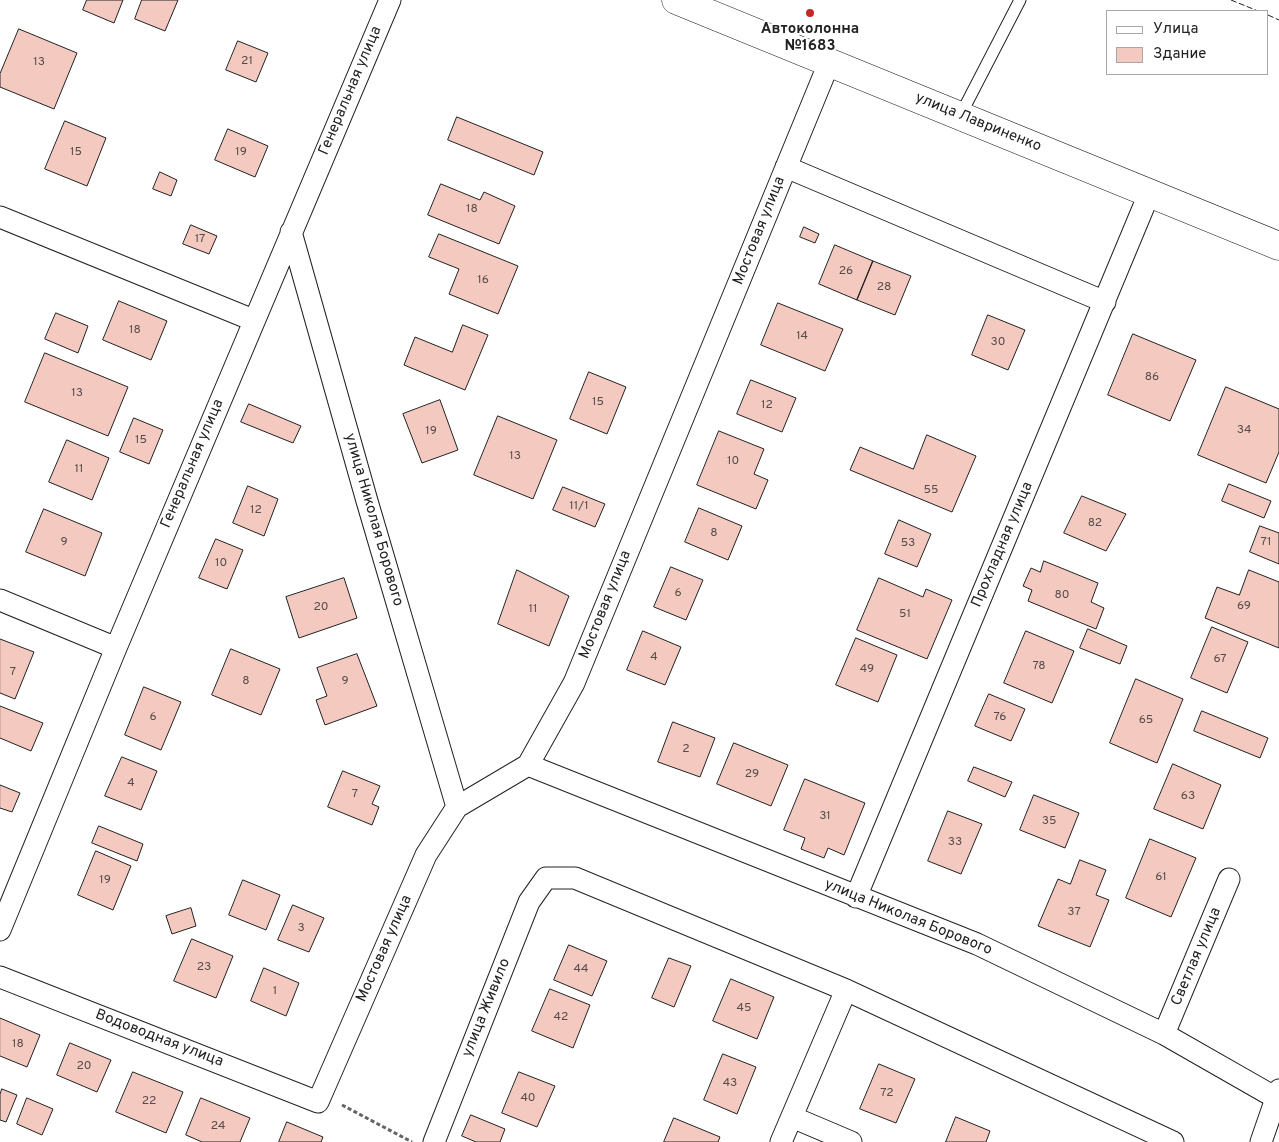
<!DOCTYPE html>
<meta charset="utf-8">
<style>
body{margin:0}
#map{position:relative;width:1279px;height:1142px;overflow:hidden;background:#fff;font-family:Overpass,sans-serif}
canvas{display:block}
.legend{position:absolute;left:1106px;top:10px;width:162px;height:65px;box-sizing:border-box;background:#fff;border:1px solid #a7a7a7;margin:0;padding:6px 9px;list-style:none;font-size:15px;color:#222}
.legend li{display:flex;align-items:center;gap:10px;height:25px}
.legend b{width:25px;border:1px solid #a7a7a7}
</style>
<div id="map">
<canvas width="1279" height="1142"></canvas>
<ul class="legend">
<li><b style="height:6px;background:#fff"></b>Улица</li>
<li><b style="height:14px;background:#f3c9c0"></b>Здание</li>
</ul>
</div>
<script>
const ctx = document.querySelector('canvas').getContext('2d');
ctx.lineJoin = 'round';
function fillPath(path, color) { ctx.fillStyle = color; ctx.fill(path, 'evenodd'); }
function trace(path, color, width, dash) { ctx.strokeStyle = color; ctx.lineWidth = width; ctx.lineCap = dash ? 'butt' : 'round'; ctx.setLineDash(dash || []); ctx.stroke(path); }
function label(font, color, halo, rows, align = 'center') {
  ctx.font = font + ' Overpass,sans-serif'; ctx.lineWidth = 4; ctx.setLineDash([]); ctx.textBaseline = 'middle'; ctx.strokeStyle = halo; ctx.fillStyle = color; for (const [text, x, y, turn = 0] of rows) {
    ctx.save(); ctx.translate(x, y); ctx.rotate((+turn || 0) * Math.PI / 180); ctx.textAlign = isNaN(turn) ? turn : align; if (halo) ctx.strokeText(text, 0, 0); ctx.fillText(text, 0, 0); ctx.restore();
  }
}
const building = new Path2D(`
 M87,0H123L114,23L83,10Z
 M142,0H178L165,31L135,19Z
 M19,29L77,53L54,109L0,87V74Z
 M238,41L268,53L256,82L226,70Z
 M457,117L543,152L534,175L448,140Z
 M65,121L106,138L87,186L45,169Z
 M228,129L268,146L255,177L215,160Z
 M160,172L177,180L171,196L153,189Z
 M441,184L480,200L484,192L515,206L499,244L428,215Z
 M191,225L217,236L209,254L183,244Z
 M804,227L819,234L815,243L800,237Z
 M439,234L518,266L498,314L449,294L459,269L429,257Z
 M835,245L873,261L857,300L819,284Z
 M873,261L911,276L895,315L857,300Z
 M119,301L167,321L151,360L103,340Z
 M778,303L843,329L825,371L761,345Z
 M56,313L88,326L78,353L45,339Z
 M988,315L1025,330L1008,370L972,355Z
 M463,325L488,335L465,390L404,365L415,337L452,352Z
 M1133,334L1196,360L1170,421L1108,395Z
 M45,353L128,387L108,436L25,402Z
 M589,372L626,387L607,434L570,419Z
 M751,380L796,398L782,432L737,414Z
 M1226,387L1279,409V452L1266,483L1198,455Z
 M440,400L458,450L422,463L403,414Z
 M249,404L301,426L293,443L241,422Z
 M498,416L557,440L533,499L474,475Z
 M134,418L163,430L149,464L120,452Z
 M719,431L764,449L754,474L768,480L756,509L697,485Z
 M927,435L976,456L952,512L850,470L860,447L913,469Z
 M67,440L109,458L92,500L49,482Z
 M1229,484L1271,501L1264,518L1222,501Z
 M248,486L278,499L264,536L233,523Z
 M563,487L605,504L595,527L553,510Z
 M1082,496L1126,514L1106,551L1064,533Z
 M699,508L742,526L728,560L685,542Z
 M44,509L102,533L85,576L26,552Z
 M899,520L931,534L917,567L885,554Z
 M1260,526L1279,533V564L1250,552Z
 M216,539L243,550L227,589L199,578Z
 M1044,561L1098,583L1091,602L1104,608L1096,629L1028,601L1032,590L1023,586L1031,568L1040,572Z
 M671,567L703,580L686,620L654,607Z
 M517,570L569,596L549,646L498,624Z
 M1249,570L1279,582V648L1205,618L1217,587L1239,595Z
 M344,578L357,618L299,638L286,597Z
 M879,578L923,597L926,589L952,600L927,659L857,630Z
 M1212,627L1248,642L1227,693L1191,678Z
 M1088,629L1127,646L1120,664L1080,648Z
 M643,631L681,647L665,685L627,670Z
 M1026,631L1074,651L1052,703L1004,683Z
 M856,638L897,655L878,702L836,685Z
 M0,639L34,652L15,699L0,693Z
 M231,649L280,669L261,715L212,695Z
 M357,654L377,706L325,725L316,700L327,696L317,668Z
 M1136,679L1183,699L1157,763L1110,743Z
 M144,687L181,702L161,750L125,735Z
 M989,694L1025,709L1011,741L975,726Z
 M0,706L43,723L31,751L0,738Z
 M1202,711L1268,738L1260,758L1194,731Z
 M673,722L715,738L700,777L658,762Z
 M734,743L788,765L771,806L717,784Z
 M122,757L157,771L141,810L105,796Z
 M1173,764L1221,785L1203,829L1154,809Z
 M974,767L1012,782L1005,797L968,781Z
 M343,771L380,786L372,804L379,807L372,825L328,807Z
 M805,779L865,803L844,855L828,848L824,858L801,849L805,838L784,830Z
 M0,785L20,793L12,812L0,808Z
 M1034,795L1079,813L1065,848L1020,830Z
 M948,811L982,824L961,874L928,861Z
 M99,826L143,844L137,861L92,843Z
 M1150,839L1196,858L1171,917L1126,898Z
 M96,851L131,866L113,910L78,895Z
 M1080,860L1106,870L1096,895L1109,900L1090,947L1038,926L1058,879L1070,884Z
 M243,880L280,895L266,930L229,915Z
 M293,905L324,918L309,952L278,940Z
 M191,908L196,926L172,934L166,916Z
 M192,939L233,956L216,998L174,981Z
 M569,945L607,961L592,996L554,980Z
 M669,958L691,966L674,1007L652,998Z
 M264,968L299,983L286,1016L251,1001Z
 M731,979L774,997L757,1039L713,1021Z
 M550,989L590,1005L573,1048L532,1031Z
 M0,1018L40,1035L27,1067L0,1056Z
 M70,1043L111,1060L97,1092L57,1075Z
 M723,1054L756,1067L737,1114L704,1100Z
 M879,1064L915,1079L896,1123L860,1109Z
 M133,1072L183,1092L166,1133L116,1112Z
 M519,1072L555,1086L537,1127L502,1113Z
 M2,1089L17,1095L6,1122L0,1120V1095Z
 M27,1098L53,1109L42,1135L17,1124Z
 M201,1098L250,1118L240,1142H202L186,1135Z
 M471,1115L505,1129L500,1142H476L462,1136Z
 M956,1117L990,1131L986,1142H946Z
 M674,1118L720,1137L718,1142H664Z
 M287,1122L323,1137L321,1142H279Z`);
fillPath(building, '#f3c9c0');
trace(building, '#222', 1);
const lane = new Path2D(`
 M960,116L1020,0`);
const street = new Path2D(`
 M786,167L1105,302
 M0,217L253,320
 M291,232L367,501L457,807
 M0,600L116,648
 M528,765L977,944L1164,1034L1276,1098
 M856,897L1149,194
 M0,930L116,648L390,0
 M0,977L318,1102L426,855L457,807L528,765L574,683L829,63
 M1164,1034L1229,879
 M792,1117L851,1142
 M434,1142L529,902L546,878H575L846,990L1173,1142
 M781,1142L846,990
 M1261,1142L1279,1090`);
const secondary = new Path2D(`
 M676,0L1279,246`);
trace(lane, '#222', 13);
trace(street, '#222', 23);
trace(secondary, '#222', 29);
trace(new Path2D(`
 M342,1105L412,1142`), '#646464', 3, [4, 2.5]);
trace(lane, '#fff', 11);
trace(street, '#fff', 21);
trace(secondary, '#fff', 28);
trace(new Path2D(`
 M1231,0L1258,11
 M1268,15L1279,20`), '#222', 1, [6, 2.5]);
for (const [x, y, r, color] of [
 [810,13,5,"#c62828"]
]) { const dot = new Path2D(); dot.arc(x, y, r, 0, 2 * Math.PI); ctx.fillStyle = color; ctx.fill(dot); trace(dot, '#fff', 2); }
label('12px', '#564c4a', null, [
 ["21",247,62],
 ["13",39,63],
 ["15",76,153],
 ["19",241,153],
 ["18",472,210],
 ["17",200,240],
 ["26",846,272],
 ["16",483,281],
 ["28",884,288],
 ["18",135,331],
 ["14",802,337],
 ["30",998,343],
 ["86",1152,378],
 ["13",77,394],
 ["15",598,403],
 ["12",767,406],
 ["34",1244,431],
 ["19",431,432],
 ["15",141,441],
 ["13",515,457],
 ["10",733,462],
 ["11",79,470],
 ["55",931,491],
 ["11/1",579,507],
 ["12",256,511],
 ["82",1095,524],
 ["8",714,534],
 ["9",64,543],
 ["71",1266,543],
 ["53",908,544],
 ["10",221,564],
 ["6",678,594],
 ["80",1062,596],
 ["69",1244,607],
 ["20",321,608],
 ["11",533,610],
 ["51",905,615],
 ["4",654,658],
 ["67",1220,660],
 ["78",1039,667],
 ["49",867,670],
 ["7",13,673],
 ["8",246,682],
 ["9",345,682],
 ["6",153,718],
 ["76",1000,718],
 ["65",1146,721],
 ["2",686,750],
 ["29",752,775],
 ["4",131,784],
 ["7",355,795],
 ["63",1188,797],
 ["31",825,817],
 ["35",1049,822],
 ["33",955,843],
 ["61",1161,878],
 ["19",105,881],
 ["37",1074,913],
 ["3",301,929],
 ["23",204,968],
 ["44",581,970],
 ["1",275,992],
 ["45",744,1009],
 ["42",561,1018],
 ["18",18,1045],
 ["20",84,1067],
 ["43",730,1084],
 ["72",887,1094],
 ["40",528,1099],
 ["22",149,1102],
 ["24",218,1127]
]);
label('bold 15px', '#222', '#fff', [
 ["Автоколонна",810,30],
 ["№1683",810,47]
]);
label('15px', '#222', '#fff', [
 ["Генеральная улица",351,91,-67],
 ["улица Лавриненко",978,123,22],
 ["Мостовая улица",760,231,-68],
 ["Генеральная улица",193,464,-67],
 ["улица Николая Борового",373,520,74],
 ["Прохладная улица",1003,545,-67],
 ["Мостовая улица",606,605,-68],
 ["улица Николая Борового",908,918,22],
 ["Мостовая улица",385,949,-66],
 ["Светлая улица",1197,957,-67],
 ["улица Живило",487,1008,-68],
 ["Водоводная улица",159,1039,21]
]);
</script>
